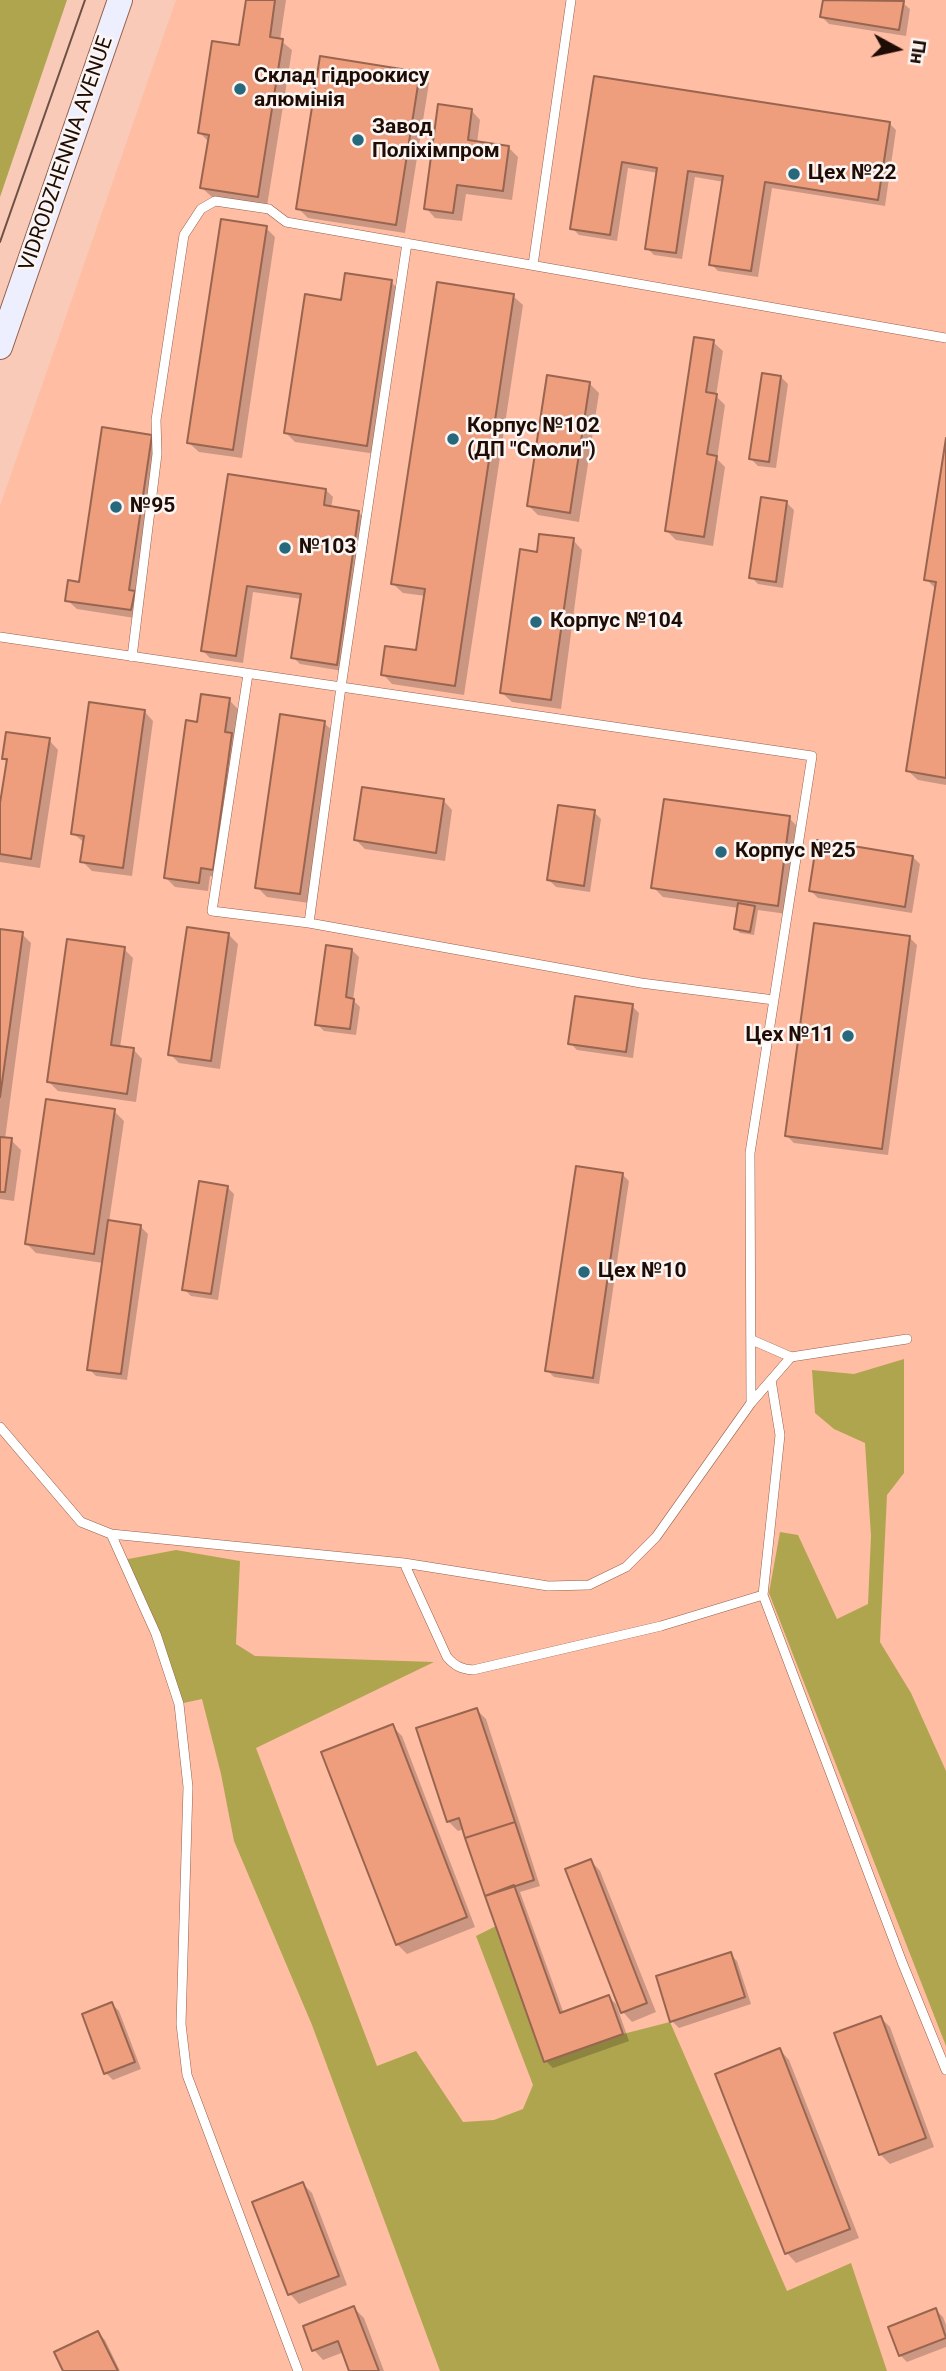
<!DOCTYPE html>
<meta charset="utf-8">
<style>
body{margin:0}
#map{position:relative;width:946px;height:2371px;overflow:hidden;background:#f8cab7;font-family:Roboto,sans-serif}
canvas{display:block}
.north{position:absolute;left:862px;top:14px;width:70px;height:70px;-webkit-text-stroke:5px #fbf5f3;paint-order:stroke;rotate:98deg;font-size:19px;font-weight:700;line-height:28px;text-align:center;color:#1f0c05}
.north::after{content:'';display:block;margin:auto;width:24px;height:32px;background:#1f0c05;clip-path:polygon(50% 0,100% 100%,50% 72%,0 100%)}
</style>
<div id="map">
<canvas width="946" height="2371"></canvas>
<div class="north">Пн</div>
</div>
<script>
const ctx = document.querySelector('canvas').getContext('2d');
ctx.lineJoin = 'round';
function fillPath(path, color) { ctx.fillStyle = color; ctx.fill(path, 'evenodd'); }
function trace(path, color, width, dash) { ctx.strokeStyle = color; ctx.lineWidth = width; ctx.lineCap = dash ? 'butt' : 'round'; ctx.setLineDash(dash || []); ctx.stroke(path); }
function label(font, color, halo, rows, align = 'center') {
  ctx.font = font + ' Roboto,sans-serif'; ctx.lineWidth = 5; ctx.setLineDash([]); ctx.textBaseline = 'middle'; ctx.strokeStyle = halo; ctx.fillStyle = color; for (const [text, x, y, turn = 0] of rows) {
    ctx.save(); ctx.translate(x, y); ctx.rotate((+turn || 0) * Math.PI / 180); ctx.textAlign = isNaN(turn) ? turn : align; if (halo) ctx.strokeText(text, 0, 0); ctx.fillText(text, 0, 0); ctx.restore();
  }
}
fillPath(new Path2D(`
 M176,0H946V2371H0V506Z`), '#ffbda3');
fillPath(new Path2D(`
 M0,0H67L0,197Z
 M904,1359V1473L887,1495L880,1642L911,1693L946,1771V2046L769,1593L780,1532L798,1535L837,1619L868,1604L871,1536L865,1443L834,1429L815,1413L812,1370L854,1374Z
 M176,1550L240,1561L236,1644L255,1656L434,1662L256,1748L377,2066L416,2051L463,2122L494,2120L523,2109L533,2085L476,1936L496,1926L544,2062L623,2034L670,2022L787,2291L851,2263L887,2371H440L312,2025L234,1841L221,1774L202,1699L179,1704L123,1560Z`), '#afa54f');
fillPath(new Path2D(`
 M248,0H286L280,40L292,50L267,206L212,197L202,188L209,142L200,133L240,47Z
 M824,0H905L904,4L910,9L906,36L829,24L822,17Z
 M419,73L429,83L405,233L308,218L298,208Z
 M596,78L889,123L896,130L885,206L772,188L758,277L718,271L711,264L724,182L695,177L682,259L654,255L647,248L658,173L628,168L617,241L579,235L572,228Z
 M471,110L480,120L477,143L508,147L518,157L512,200L466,194L462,221L435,218L426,208Z
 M266,228L275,237L242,458L199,452L189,443Z
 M391,282L400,291L376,454L295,442L286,433L343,302Z
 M513,296L523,305L464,695L392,684L383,674L417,652L426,596L403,593L393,584Z
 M713,342L723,351L716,396L725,405L717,459L725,467L713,546L676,540L667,531Z
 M781,377L788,384L776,468L758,466L751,459Z
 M590,384L599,393L579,522L538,515L529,506Z
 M151,436L161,446L138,597L143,602L141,619L77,609L67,600L81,584Z
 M946,450V785L918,780L908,771L936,589L926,579Z
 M229,476L326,490L333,497L331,508L359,513L366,520L343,671L300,664L293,657L302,599L253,592L243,663L210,658L203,651Z
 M787,503L794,510L783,588L758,584L751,577Z
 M573,540L582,550L561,709L512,702L502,693L538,554Z
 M229,700L238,709L241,744L222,878L210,876L208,891L175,887L165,877L199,724Z
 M144,711L153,721L132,876L92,871L82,861L85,843L72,833Z
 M324,723L334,732L309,903L267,897L257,887Z
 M49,740L58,750L40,868L0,862V815L8,763L3,758Z
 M443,800L452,810L445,861L365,849L356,840Z
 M594,812L601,819L590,892L556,887L549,880Z
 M789,818L799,828L787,914L758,910L754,935L740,933L736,929L739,908L663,897L653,887Z
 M913,857L920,864L912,913L818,898L811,891Z
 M0,931L22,934L31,943L5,1139L11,1140L21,1150L14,1201L0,1199Z
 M228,934L238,944L220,1069L179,1063L170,1054Z
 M910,938L917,945L888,1155L794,1143L787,1136Z
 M124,949L133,958L120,1048L133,1049L142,1059L136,1102L58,1091L48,1081Z
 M352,950L359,957L353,1000L360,1007L356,1035L324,1031L317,1024Z
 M632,1006L639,1013L633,1058L577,1050L570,1043Z
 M114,1111L124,1121L109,1222L141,1227L148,1234L127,1380L96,1376L89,1369L103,1263L36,1253L27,1244Z
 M622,1174L629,1181L599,1384L554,1377L547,1370Z
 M227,1187L234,1194L218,1300L191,1296L184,1289Z
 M477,1710L486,1719L540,1886L520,1892L564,2014L609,1997L616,2004L629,2041L553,2068L546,2061L464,1829L458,1831L448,1821Z
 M392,1726L402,1736L475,1927L407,1954L397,1944Z
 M591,1861L600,1871L656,2012L632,2022L623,2012Z
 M730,1954L737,1961L751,2004L679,2028L672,2021Z
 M112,2004L119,2011L141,2069L113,2080L106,2073Z
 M881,2018L890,2027L934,2147L890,2164L880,2154Z
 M780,2050L789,2060L859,2238L796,2263L787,2253Z
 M303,2184L312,2193L347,2285L299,2304L290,2294L254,2203Z
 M354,2308L364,2318L384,2371H351L344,2352L323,2360L314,2350Z
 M936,2310L943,2317L946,2325V2347L907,2362L900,2355Z
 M98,2333L105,2340L120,2371H64Z`), '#0003');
const building = new Path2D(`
 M246,0H275L270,37L283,39L258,197L200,188L209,135L198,133L212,41L239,45Z
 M823,0L904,1L899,30L820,17Z
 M320,56L420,72L396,225L296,209Z
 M594,76L890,122L878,200L765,182L751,271L709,265L723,176L688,171L676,253L645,249L657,168L622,162L610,235L570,229Z
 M438,104L472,109L468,140L509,146L503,191L457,185L453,213L424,209Z
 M221,219L267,226L233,450L187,443Z
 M345,273L392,280L367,446L284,433L305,294L341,300Z
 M437,282L514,294L455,686L381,675L385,646L416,650L425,589L391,584Z
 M694,337L714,340L706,392L717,394L707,454L717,456L704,537L665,531Z
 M762,373L781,376L769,462L749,459Z
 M547,375L590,382L570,513L527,506Z
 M102,427L152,435L129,590L135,591L131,610L65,601L68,580L79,582Z
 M946,438V778L906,771L936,582L924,580Z
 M228,474L326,489L324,505L359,511L337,665L291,658L301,594L247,586L236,656L201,651Z
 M761,497L787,501L776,582L749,578Z
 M539,534L574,538L551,700L500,693L520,549L537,552Z
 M201,694L230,698L225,732L232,733L213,870L201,868L199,883L164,878L186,720L197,722Z
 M89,702L145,710L123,868L80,862L84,836L71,834Z
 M280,714L325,721L300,894L255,888Z
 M6,732L50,738L31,859L0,854V803L7,759H2Z
 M362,787L444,799L436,853L354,840Z
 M664,799L790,816L778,906L651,888Z
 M558,805L595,810L584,886L547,880Z
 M817,840L913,856L905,907L809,891Z
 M738,903L755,906L750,932L734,929Z
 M814,923L910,936L882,1149L785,1136Z
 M187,927L229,933L211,1061L168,1055Z
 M0,929L23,932L0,1097Z
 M67,939L125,947L111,1045L134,1048L127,1094L47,1082Z
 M326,945L352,949L346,997L354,999L350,1029L315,1025Z
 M575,996L633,1004L626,1052L568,1044Z
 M46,1099L115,1109L94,1254L25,1244Z
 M0,1137L12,1138L5,1192H0Z
 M576,1166L623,1173L593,1378L545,1371Z
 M199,1181L228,1186L211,1294L182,1290Z
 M108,1220L141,1225L121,1374L87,1370Z
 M477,1708L515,1822L465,1838L459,1818L447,1822L416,1728Z
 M393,1724L467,1917L396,1945L321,1752Z
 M515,1822L534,1880L485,1896L465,1838Z
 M591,1859L647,2003L621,2013L565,1869Z
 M514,1885L560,2013L609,1995L623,2034L544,2062L485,1896Z
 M731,1952L745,1997L670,2022L656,1976Z
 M112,2002L135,2062L104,2074L82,2014Z
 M881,2016L926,2138L879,2155L834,2033Z
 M780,2048L850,2229L785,2254L715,2074Z
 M303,2182L339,2276L288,2295L252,2202Z
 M354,2306L379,2371H349L338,2341L312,2351L303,2326Z
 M936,2308L946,2338L899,2356L888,2327Z
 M98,2331L118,2371H63L54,2352Z`);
fillPath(building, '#ef9e7d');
trace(building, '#986550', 2);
const lane = new Path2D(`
 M407,243L341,687L309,923L641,983L774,1000
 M533,265L571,0
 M0,637L812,756L750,1153L751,1403L656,1537L626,1567L589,1585L548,1586L404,1563L111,1534L81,1522L0,1427
 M132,657L157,454L156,420L184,235L201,209L215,201L269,209L286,222L946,338
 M248,674L212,911L309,923
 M752,1340L791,1357
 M771,1380L780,1435L763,1595L902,1962L946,2070
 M751,1403L791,1357L907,1339
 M111,1534L156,1634L179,1704L188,1787L181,2024L187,2075L298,2371
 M404,1563L447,1657C455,1666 461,1669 473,1670L661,1626L763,1595`);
const secondary = new Path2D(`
 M0,347L120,0`);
trace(lane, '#94614d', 10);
trace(secondary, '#94614d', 26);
trace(lane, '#fff', 9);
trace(secondary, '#eeeffe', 24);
trace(new Path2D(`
 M0,242L85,0`), '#6e5146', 2);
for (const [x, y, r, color] of [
 [240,89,7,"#28687d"],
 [358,140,7,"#28687d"],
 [794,174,7,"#28687d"],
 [453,439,7,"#28687d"],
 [116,507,7,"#28687d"],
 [285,548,7,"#28687d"],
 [536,622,7,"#28687d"],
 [721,852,7,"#28687d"],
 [848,1036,7,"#28687d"],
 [584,1272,7,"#28687d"]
]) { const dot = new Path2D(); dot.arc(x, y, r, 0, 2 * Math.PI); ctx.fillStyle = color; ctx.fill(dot); trace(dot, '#fbf5f3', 2.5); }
label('bold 21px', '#1f0c05', '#fbf5f3', [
 ["Склад гідроокису",254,77],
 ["алюмінія",254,101],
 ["Завод",372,128],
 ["Поліхімпром",372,152],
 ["Цех №22",808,174],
 ["Корпус №102",467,427],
 ["(ДП \"Смоли\")",467,451],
 ["№95",130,507],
 ["№103",299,548],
 ["Корпус №104",550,622],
 ["Корпус №25",735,852],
 ["Цех №11",834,1036,"right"],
 ["Цех №10",598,1272]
], 'left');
label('21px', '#1f0c05', '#fbf5f3', [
 ["VIDRODZHENNIA AVENUE",67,154,-71]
]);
</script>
